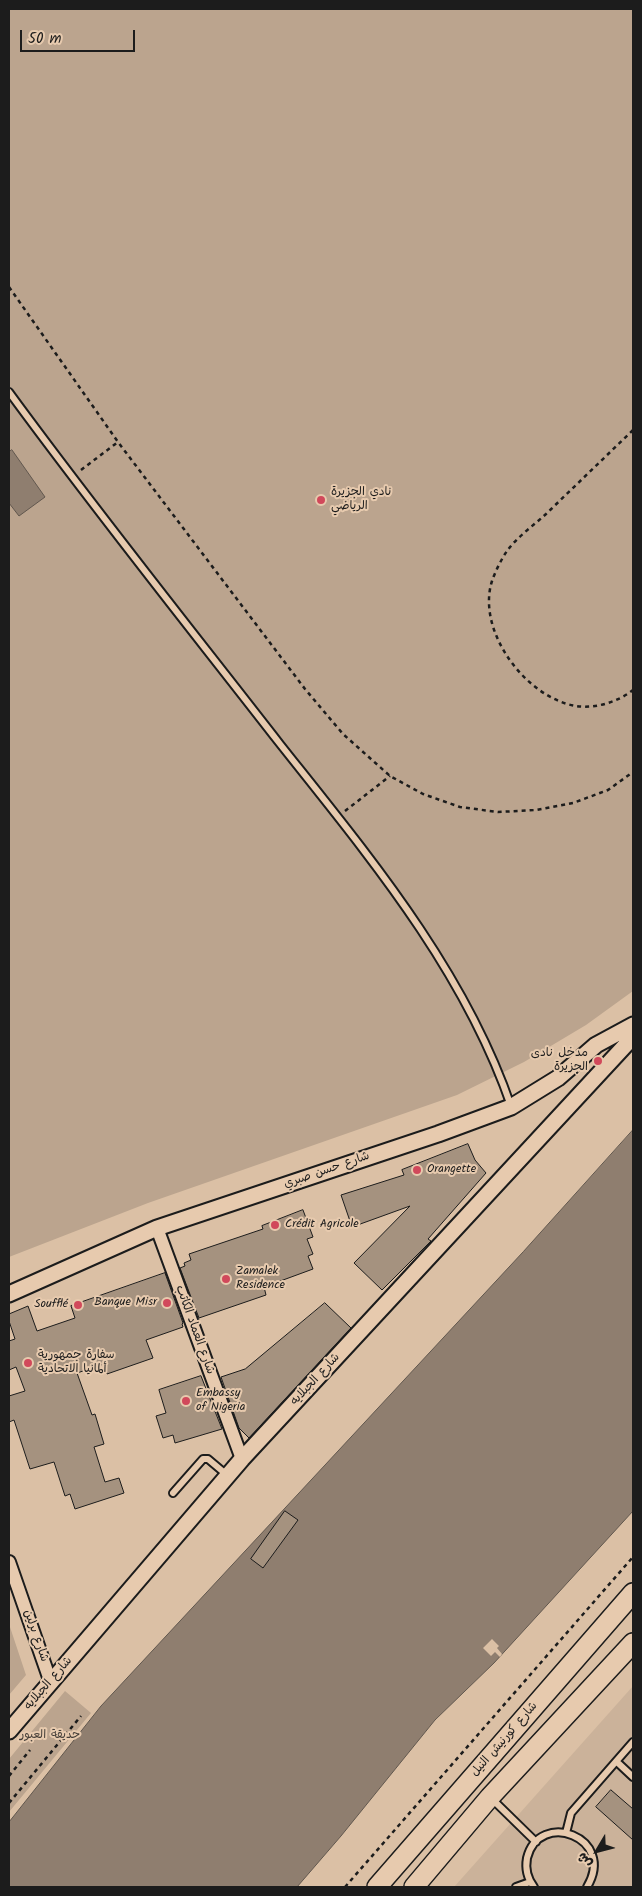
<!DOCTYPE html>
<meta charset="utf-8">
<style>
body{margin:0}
#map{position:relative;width:642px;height:1896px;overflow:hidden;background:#dbc0a5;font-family:Kalam,"Playpen Sans Arabic",sans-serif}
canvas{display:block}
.frame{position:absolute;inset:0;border:10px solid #1c1c1c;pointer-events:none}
.north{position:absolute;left:572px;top:1826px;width:50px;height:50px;-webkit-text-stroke:4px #e7caae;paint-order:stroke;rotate:233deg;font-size:14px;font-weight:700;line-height:20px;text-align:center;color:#1c1c1c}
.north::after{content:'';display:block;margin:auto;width:18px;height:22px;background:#1c1c1c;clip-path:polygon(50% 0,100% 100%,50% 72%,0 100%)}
.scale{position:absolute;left:20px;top:30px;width:115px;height:22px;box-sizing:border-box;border:2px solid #1c1c1c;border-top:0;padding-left:6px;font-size:15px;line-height:18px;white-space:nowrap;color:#1c1c1c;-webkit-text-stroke:4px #e7caae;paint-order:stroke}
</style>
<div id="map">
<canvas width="642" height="1896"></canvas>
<div class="frame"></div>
<div class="north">ش</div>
<div class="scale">50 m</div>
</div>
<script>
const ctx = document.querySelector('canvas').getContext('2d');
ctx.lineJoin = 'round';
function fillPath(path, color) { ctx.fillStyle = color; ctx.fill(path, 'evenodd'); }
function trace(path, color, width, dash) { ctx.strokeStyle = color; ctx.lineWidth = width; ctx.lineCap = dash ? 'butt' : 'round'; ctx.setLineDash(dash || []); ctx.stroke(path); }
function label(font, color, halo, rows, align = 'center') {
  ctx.font = font + ' Kalam,"Playpen Sans Arabic",sans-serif'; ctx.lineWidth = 4; ctx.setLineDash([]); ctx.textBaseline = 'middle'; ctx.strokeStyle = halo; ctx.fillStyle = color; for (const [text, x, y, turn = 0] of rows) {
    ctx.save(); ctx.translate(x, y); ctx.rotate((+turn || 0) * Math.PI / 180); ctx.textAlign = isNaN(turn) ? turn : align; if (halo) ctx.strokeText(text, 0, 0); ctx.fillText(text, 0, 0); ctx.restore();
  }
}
fillPath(new Path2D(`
 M633,1686V1887H454Z`), '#cbb29a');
fillPath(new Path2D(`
 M9,9H633V991L586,1025L524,1062L457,1095L148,1203L9,1257Z
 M9,1624L26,1675L9,1695Z
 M65,1691L91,1713L9,1812V1759Z`), '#bba48e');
const water = new Path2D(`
 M12,450L45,497L19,516L9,503V452Z
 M633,1130V1511L494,1663L435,1720L341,1836L297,1887H9V1822L101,1706L523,1252Z`);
fillPath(water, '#8f7e6f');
trace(water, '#61574e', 1);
fillPath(new Path2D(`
 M492,1639L499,1646L497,1648L502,1654L500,1657L495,1652L491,1656L483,1648Z`), '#dbc0a5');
const building = new Path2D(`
 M468,1144L475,1160L486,1173L428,1239L431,1241L382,1290L354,1263L410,1206L352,1227L341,1195L404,1175L402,1170Z
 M303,1210L313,1237L307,1239L313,1254L308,1256L313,1269L264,1287L266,1295L199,1318L180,1268L185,1266L184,1263L191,1260L189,1254L263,1229L262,1226Z
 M165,1273L183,1323L182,1324L183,1327L146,1340L153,1358L107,1374L104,1364L77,1373L92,1415L95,1414L104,1444L94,1447L105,1482L119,1478L124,1493L75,1509L70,1494L65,1496L54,1462L30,1469L14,1420L9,1422V1396L25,1391L16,1367L9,1370V1341L15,1339L9,1321V1314L28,1306L37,1331L75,1318L71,1306Z
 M325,1303L351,1328L249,1438L239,1428L221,1377L245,1369Z
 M201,1376L222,1429L175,1443L173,1435L163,1438L156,1416L166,1413L159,1390Z
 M285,1511L298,1520L263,1568L251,1559Z
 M611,1790L633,1809V1840L596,1807Z`);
fillPath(building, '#a5927f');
trace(building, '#1c1c1c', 1);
const service = new Path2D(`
 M9,392C96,511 189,627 280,744C368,855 464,969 511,1106
 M173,1493L203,1459H208L227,1475
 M617,1762L633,1777
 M491,1798L536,1842
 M566,1833L571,1813L633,1742
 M516,1887L530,1882
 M534,1887C527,1878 525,1869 527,1858C539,1809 617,1837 587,1887`);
const minor = new Path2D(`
 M157,1228L242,1459
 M9,1562L51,1683`);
const tertiary = new Path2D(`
 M9,1294L157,1228L438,1134L511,1107L558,1078L596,1045L633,1025
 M9,1731L242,1459L633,1037`);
const primary = new Path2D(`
 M377,1887L633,1593
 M414,1887L490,1797L633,1643`);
trace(service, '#1c1c1c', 10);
trace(minor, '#1c1c1c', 16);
trace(tertiary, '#1c1c1c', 19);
trace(primary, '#1c1c1c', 22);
trace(new Path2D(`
 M9,287L118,442L305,689L343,734L390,776L423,794L460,807L498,812L536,810L573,803L608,790L633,772
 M633,430C604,458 575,486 546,514C533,526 517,537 507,551C502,558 495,572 492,581C476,631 526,698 576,706C595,709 618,702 633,690
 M81,470L118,442
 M345,811L390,776
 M9,1776L30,1750
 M9,1803L81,1716
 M345,1887L633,1557`), '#1c1c1c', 2.5, [4, 4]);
trace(service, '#e7caae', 6);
trace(minor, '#e7caae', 12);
trace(tertiary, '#e7caae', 15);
trace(primary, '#e7caae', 19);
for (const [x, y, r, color] of [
 [321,500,5,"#d1495b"],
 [598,1061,5,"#d1495b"],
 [417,1170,5,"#d1495b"],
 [275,1225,5,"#d1495b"],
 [226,1279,5,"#d1495b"],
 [167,1303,5,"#d1495b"],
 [78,1305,5,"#d1495b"],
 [28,1363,5,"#d1495b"],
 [186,1401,5,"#d1495b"]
]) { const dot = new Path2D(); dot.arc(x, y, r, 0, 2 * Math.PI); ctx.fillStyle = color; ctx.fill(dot); trace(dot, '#e7caae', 2); }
label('12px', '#1c1c1c', '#e7caae', [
 ["نادي الجزيرة",331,493],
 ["الرياضي",331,507],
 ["مدخل نادى",588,1054,"right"],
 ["الجزيرة",588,1068,"right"],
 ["Orangette",427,1170],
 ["Crédit Agricole",285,1225],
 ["Zamalek",236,1272],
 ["Residence",236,1286],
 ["Banque Misr",157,1303,"right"],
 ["Soufflé",68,1305,"right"],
 ["سفارة جمهورية",38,1356],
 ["ألمانيا الاتحادية",38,1370],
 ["Embassy",196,1394],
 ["of Nigeria",196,1408]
], 'left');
label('12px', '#1c1c1c', '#e7caae', [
 ["شارع حسن صبري",327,1171,-19],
 ["شارع العماد الكاتب",194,1330,70],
 ["شارع الجبلايه",316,1380,-47],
 ["شارع برلين",35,1636,71],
 ["شارع الجبلايه",49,1684,-49],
 ["شارع كورنيش النيل",505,1740,-49]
]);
label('12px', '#443e38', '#e7caae', [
 ["حديقة العبور",50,1736]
]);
</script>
